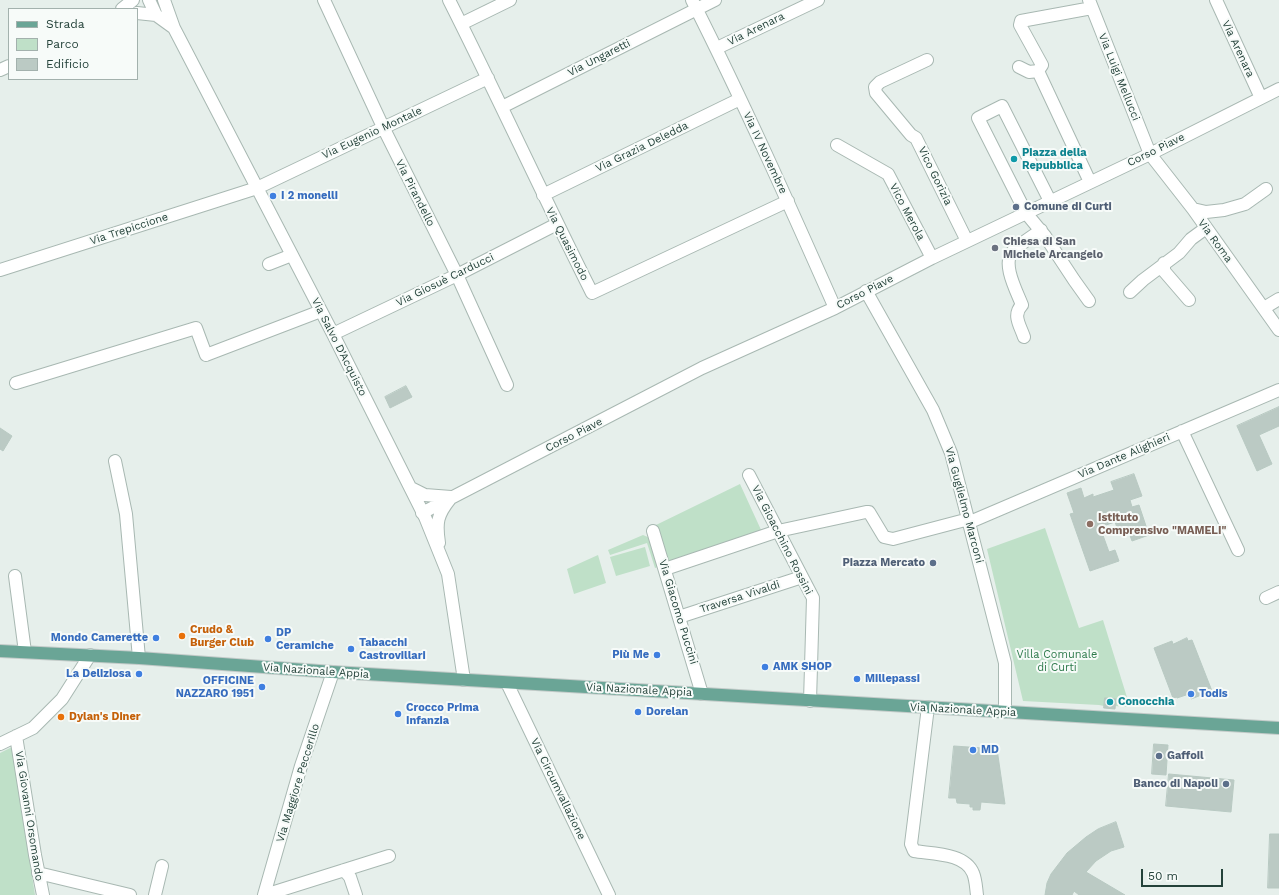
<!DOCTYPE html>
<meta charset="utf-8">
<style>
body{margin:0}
#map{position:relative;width:1279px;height:895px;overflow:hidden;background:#e6efeb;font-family:"Work Sans",sans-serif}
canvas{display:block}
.legend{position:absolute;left:8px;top:8px;width:130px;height:72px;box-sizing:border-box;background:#f7fbf9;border:1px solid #a3b1ad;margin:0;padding:5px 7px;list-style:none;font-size:12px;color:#24423a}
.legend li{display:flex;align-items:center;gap:8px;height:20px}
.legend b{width:20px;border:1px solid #a3b1ad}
.scale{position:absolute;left:1141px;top:869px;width:82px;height:18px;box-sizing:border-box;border:2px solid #24423a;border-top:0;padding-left:5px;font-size:12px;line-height:14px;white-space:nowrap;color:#24423a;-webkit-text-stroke:3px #f7fbf9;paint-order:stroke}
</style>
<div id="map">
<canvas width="1279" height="895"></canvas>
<ul class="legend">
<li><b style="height:5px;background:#6aa596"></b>Strada</li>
<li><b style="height:11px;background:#bfe0c8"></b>Parco</li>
<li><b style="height:11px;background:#bbcac4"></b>Edificio</li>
</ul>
<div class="scale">50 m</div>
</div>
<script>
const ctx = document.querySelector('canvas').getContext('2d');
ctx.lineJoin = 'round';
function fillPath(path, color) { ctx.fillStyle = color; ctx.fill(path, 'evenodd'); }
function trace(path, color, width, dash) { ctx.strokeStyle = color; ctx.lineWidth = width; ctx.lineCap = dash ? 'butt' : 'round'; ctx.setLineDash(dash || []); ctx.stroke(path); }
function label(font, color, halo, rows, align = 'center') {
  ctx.font = font + ' "Work Sans",sans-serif'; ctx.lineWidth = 4; ctx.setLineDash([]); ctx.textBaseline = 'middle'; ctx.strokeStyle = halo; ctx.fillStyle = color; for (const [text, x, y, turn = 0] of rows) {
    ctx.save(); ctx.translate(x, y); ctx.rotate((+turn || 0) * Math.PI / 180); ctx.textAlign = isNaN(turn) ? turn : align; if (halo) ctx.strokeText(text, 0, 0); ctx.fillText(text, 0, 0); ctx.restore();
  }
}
fillPath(new Path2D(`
 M740,484L762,532L668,563L656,525Z
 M1045,528L1079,628L1103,620L1130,707L1115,706V709L1104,708V706L1099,705L1023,701L987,549Z
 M643,535L650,538L658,567L655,568L647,543L610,555L608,550Z
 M645,547L650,566L616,576L610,557Z
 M598,555L606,583L574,594L567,569Z
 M12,747L35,895H0V753Z`), '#bfe0c8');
const building = new Path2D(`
 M406,386L412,397L390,408L385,397Z
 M1279,407V426L1259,435L1272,464L1257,471L1237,426Z
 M0,428L12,436L3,451L0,449Z
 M1134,474L1142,496L1130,500L1132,507L1139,505L1149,535L1132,541L1128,530L1119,533L1115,522L1100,527L1109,552L1115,550L1119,561L1090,571L1070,514L1074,513L1067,493L1081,488L1084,498L1093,494V497L1114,490L1111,482Z
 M1187,638L1188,641L1192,640L1212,691L1191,699L1189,694L1177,698V697L1173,698L1154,648L1172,641L1173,644Z
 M1105,698L1116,699L1115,709L1104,708Z
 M1154,744L1168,745L1166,775L1152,774Z
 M954,746L997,749L1005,804L981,802L980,810H973V807H970V804L957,803L956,798H949Z
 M1169,774L1234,780L1231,812L1166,806Z
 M1116,822L1124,847L1111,851L1096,861L1086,872L1125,895H1079L1074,891L1072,895H1045L1047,883L1051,874L1067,853L1086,837L1098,829Z
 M1270,834H1279V888H1268Z`);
fillPath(building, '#bbcac4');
trace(building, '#b8c9c2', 1);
const minor = new Path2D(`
 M149,0L156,15L174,28
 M164,0L174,28L333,334L425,517L448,574L464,680
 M324,0L383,127L457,275L507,385
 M449,0C498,97 543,196 592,293L788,201
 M692,0C743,101 789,204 835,308
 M1089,0L1150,154L1193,209L1279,330
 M1216,0L1261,98
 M122,9L133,0
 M137,13L156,15
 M461,24L510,0
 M717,48L818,0
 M927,60L880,82L875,87L876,93L911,135L916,138L967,241
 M1019,67L1029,72L1038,71
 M0,70L9,66
 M502,107L715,0
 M837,145L888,174L932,258
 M1090,182L1038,71L1042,65L1020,25L1021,21L1092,8
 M543,195L740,99
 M1050,201L1002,106L978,118L1026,213L1045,236L1074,280L1089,301
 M1193,209L1206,212L1224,210L1245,204L1266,189
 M1164,263V271L1189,300
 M269,264L292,255
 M0,270L257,188L488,78
 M866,291L933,410L951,453L1005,663V712
 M1130,292L1143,280L1179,253L1191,239L1206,228
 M1264,308L1279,299
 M333,334L457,275L557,224
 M1024,337C1020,325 1012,315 1022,305C1017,292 1001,263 1013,251C1021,243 1032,237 1041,230
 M16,383L196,328L206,355L321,311
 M1182,431L1238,550
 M115,461L126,514L139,658
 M749,475L813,598L810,701
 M411,488L425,495L451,497
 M422,513L702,368L835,308L932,258L1150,154L1279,89
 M970,522L1279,390
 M653,531L702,694
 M439,543C436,523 437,515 450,499
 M665,569L778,531L866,512H869L884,537L893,539L969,519
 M15,576L25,652
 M1266,598L1279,592
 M679,617L802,577
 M507,683L609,895
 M928,707L911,844L914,851C933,854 965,853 973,873C976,880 976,888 977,895
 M16,736L35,855L43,895
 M0,744L33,728L62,699L90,655
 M344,870L350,877L356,895
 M38,873L130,895
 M155,895L162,866
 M264,895L301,766L333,672
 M265,895L389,856`);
const major = new Path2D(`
 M0,651L139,658L333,672L1279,728`);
trace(minor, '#a8b8b2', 14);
trace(major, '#c2cac8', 14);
trace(minor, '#fff', 12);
trace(major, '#6aa596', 12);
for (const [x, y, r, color] of [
 [1014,159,4,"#0f9aa8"],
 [273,196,4,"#3f7fe0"],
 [1016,207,4,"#5c6f8a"],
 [995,248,4,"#6b7280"],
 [1090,524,4,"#8d6e63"],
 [933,563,4,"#5c6f8a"],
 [182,636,4,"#e8710a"],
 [156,638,4,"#3f7fe0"],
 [268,639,4,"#3f7fe0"],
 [351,649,4,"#3f7fe0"],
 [657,655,4,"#3f7fe0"],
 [765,667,4,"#3f7fe0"],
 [139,674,4,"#3f7fe0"],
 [857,679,4,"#3f7fe0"],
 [262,687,4,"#3f7fe0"],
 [1191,694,4,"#3f7fe0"],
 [1110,702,4,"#0f9aa8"],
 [638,712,4,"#3f7fe0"],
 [398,714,4,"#3f7fe0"],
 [61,717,4,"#e8710a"],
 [973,750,4,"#3f7fe0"],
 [1159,756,4,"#5c6f8a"],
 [1226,784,4,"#5c6f8a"]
]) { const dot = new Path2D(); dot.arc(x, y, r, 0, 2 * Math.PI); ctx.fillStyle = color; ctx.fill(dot); trace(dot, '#f7fbf9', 1.5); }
label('11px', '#24423a', '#f7fbf9', [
 ["Via Arenara",756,29,-26],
 ["Via Arenara",1238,49,65],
 ["Via Ungaretti",599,58,-27],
 ["Via Luigi Mellucci",1119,77,68],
 ["Via Eugenio Montale",372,133,-25],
 ["Via Grazia Deledda",642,147,-26],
 ["Corso Piave",1156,150,-26],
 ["Via IV Novembre",765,153,65],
 ["Vico Gorizia",935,176,64],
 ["Via Pirandello",415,193,63],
 ["Vico Merola",907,212,62],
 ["Via Trepiccione",129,229,-18],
 ["Via Roma",1215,241,54],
 ["Via Quasimodo",567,244,63],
 ["Via Giosuè Carducci",445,280,-26],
 ["Corso Piave",865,292,-27],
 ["Via Salvo D'Acquisto",339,347,63],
 ["Corso Piave",574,435,-27],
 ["Via Dante Alighieri",1124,456,-23],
 ["Via Guglielmo Marconi",964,505,75],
 ["Via Gioacchino Rossini",782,540,63],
 ["Traversa Vivaldi",740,597,-18],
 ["Via Giacomo Puccini",678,612,73],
 ["Via Nazionale Appia",316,671,4],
 ["Via Nazionale Appia",639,690,3],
 ["Via Nazionale Appia",963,710,3],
 ["Via Maggiore Peccerillo",298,783,-73],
 ["Via Circumvallazione",558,789,64],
 ["Via Giovanni Orsomando",29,816,81]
]);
label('bold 11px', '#0d838f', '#f7fbf9', [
 ["Piazza della",1022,153],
 ["Repubblica",1022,166],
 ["Conocchia",1118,702]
], 'left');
label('bold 11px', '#366cbe', '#f7fbf9', [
 ["I 2 monelli",281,196],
 ["DP",276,633],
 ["Ceramiche",276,646],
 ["Mondo Camerette",148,638,"right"],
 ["Tabacchi",359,643],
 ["Castrovillari",359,656],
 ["Più Me",649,655,"right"],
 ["AMK SHOP",773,667],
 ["La Deliziosa",131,674,"right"],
 ["Millepassi",865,679],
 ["OFFICINE",254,681,"right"],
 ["NAZZARO 1951",254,694,"right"],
 ["Todis",1199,694],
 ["Crocco Prima",406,708],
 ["Infanzia",406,721],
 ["Dorelan",646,712],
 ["MD",981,750]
], 'left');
label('bold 11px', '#4e5e75', '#f7fbf9', [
 ["Comune di Curti",1024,207],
 ["Piazza Mercato",925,563,"right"],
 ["Gaffoil",1167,756],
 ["Banco di Napoli",1218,784,"right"]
], 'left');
label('bold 11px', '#5b616d', '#f7fbf9', [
 ["Chiesa di San",1003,242],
 ["Michele Arcangelo",1003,255]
], 'left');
label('bold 11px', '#785e54', '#f7fbf9', [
 ["Istituto",1098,518],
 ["Comprensivo \"MAMELI\"",1098,531]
], 'left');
label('bold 11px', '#c56008', '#f7fbf9', [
 ["Crudo &",190,630],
 ["Burger Club",190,643],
 ["Dylan's Diner",69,717]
], 'left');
label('11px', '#2d7a4b', '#f7fbf9', [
 ["Villa Comunale",1057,655],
 ["di Curti",1057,668]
]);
</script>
